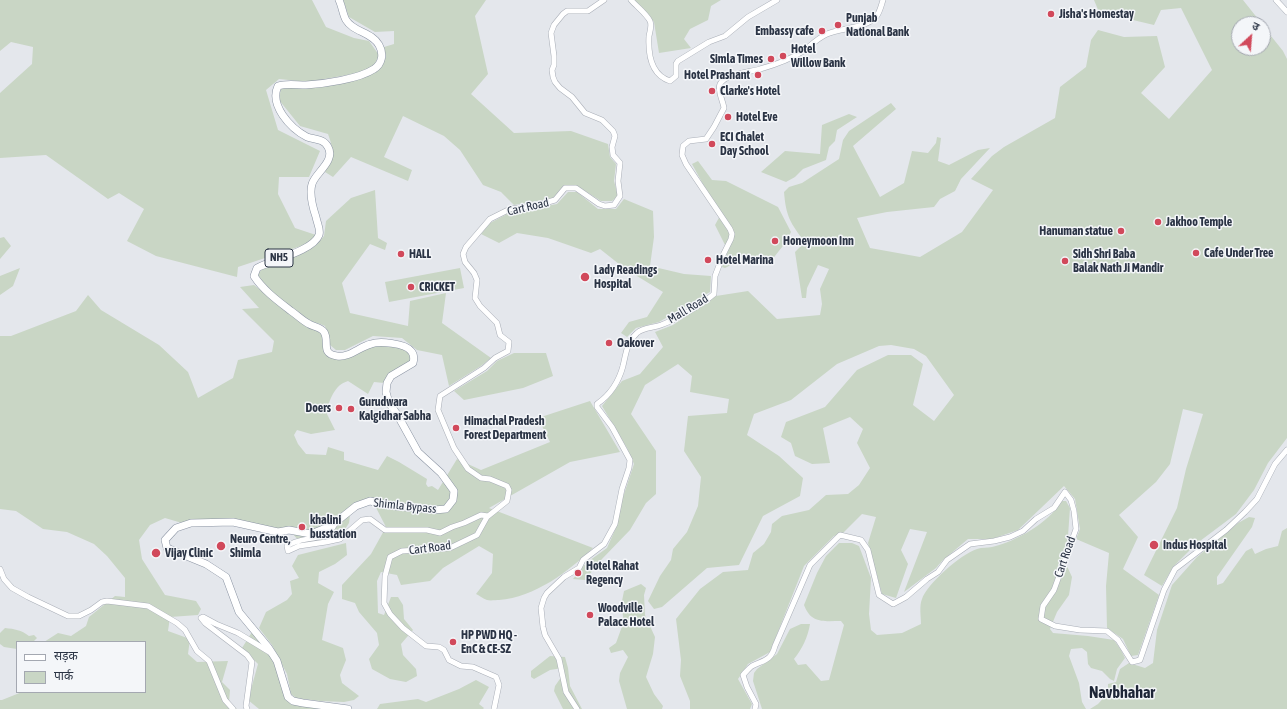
<!DOCTYPE html>
<meta charset="utf-8">
<style>
body{margin:0}
#map{position:relative;width:1287px;height:709px;overflow:hidden;background:#e4e7ec;font-family:"Asap Condensed","Noto Sans Devanagari",sans-serif}
canvas{display:block}
.legend{position:absolute;left:16px;top:641px;width:130px;height:52px;box-sizing:border-box;background:#f4f6f9;border:1px solid #a4a8b1;margin:0;padding:5px 7px;list-style:none;font-size:12px;color:#2b3445}
.legend li{display:flex;align-items:center;gap:8px;height:20px}
.legend b{width:20px;border:1px solid #a4a8b1}
.north{position:absolute;left:1231px;top:16px;width:40px;height:40px;box-sizing:border-box;background:#f4f6f9;border:1px solid #a4a8b1;border-radius:50%;rotate:26deg;font-size:11px;font-weight:700;line-height:16px;text-align:center;color:#2b3445}
.north::after{content:'';display:block;margin:auto;width:14px;height:18px;background:#d1495b;clip-path:polygon(50% 0,100% 100%,50% 72%,0 100%)}
</style>
<div id="map">
<canvas width="1287" height="709"></canvas>
<ul class="legend">
<li><b style="height:5px;background:#fff"></b>सड़क</li>
<li><b style="height:11px;background:#c9d6c5"></b>पार्क</li>
</ul>
<div class="north">उ</div>
</div>
<script>
const ctx = document.querySelector('canvas').getContext('2d');
ctx.lineJoin = 'round';
function fillPath(path, color) { ctx.fillStyle = color; ctx.fill(path, 'evenodd'); }
function trace(path, color, width, dash) { ctx.strokeStyle = color; ctx.lineWidth = width; ctx.lineCap = dash ? 'butt' : 'round'; ctx.setLineDash(dash || []); ctx.stroke(path); }
function label(font, color, halo, rows, align = 'center') {
  ctx.font = font + ' "Asap Condensed",sans-serif'; ctx.lineWidth = 3; ctx.setLineDash([]); ctx.textBaseline = 'middle'; ctx.strokeStyle = halo; ctx.fillStyle = color; for (const [text, x, y, turn = 0] of rows) {
    ctx.save(); ctx.translate(x, y); ctx.rotate((+turn || 0) * Math.PI / 180); ctx.textAlign = isNaN(turn) ? turn : align; if (halo) ctx.strokeText(text, 0, 0); ctx.fillText(text, 0, 0); ctx.restore();
  }
}
fillPath(new Path2D(`
 M0,0H312L326,27L354,38L369,41L379,55L374,66L358,73L308,82L279,79L266,90L278,130L320,151L309,177H279L278,194L295,228L316,235L310,243L238,267L237,277L156,256L127,241L144,209L119,193L108,199L46,155L0,158V93L32,64L33,47L11,42L0,51Z
 M343,0H486L475,16L488,74L471,94L514,133L571,131L608,144L610,157L616,164L614,181L618,196L612,201H601L577,186L564,185L554,198L514,205L501,192L483,185L460,150L444,136L403,116L384,157L412,170L408,181L351,157L333,177L325,172C334,155 334,151 328,134L300,126L279,100L281,88H312L377,70L386,57L384,47L394,44V31L375,32L349,17Z
 M633,0H721L711,6L708,20L690,29L684,39L691,48L659,53L654,22Z
 M1094,0H1243L1262,24H1239V48H1263V26L1283,51L1287,59V438L1268,463L1254,490L1236,514L1196,544L1173,567L1162,586L1144,575L1177,508L1186,469L1203,414L1183,409L1170,464L1156,482L1119,515L1138,537L1123,569L1159,595L1138,655L1131,656L1123,639L1107,628L1106,586L1109,553L1076,539L1080,529L1075,499L1064,486L1018,530L992,539H968L942,561L936,568L904,592L927,532L910,529L901,550L908,564L896,598L882,594L868,543L876,517L862,514L843,533L834,536L804,566L770,652L748,664L738,679L752,704L750,709H690V701L680,676L681,660L676,619L700,589L723,572L748,570L753,553L764,544L771,532L772,524L782,516L809,510L826,495L848,494L859,485L870,468L857,443L863,429L850,417L823,428L830,463L812,464L795,456L791,443L781,437L786,422L825,407L857,370L888,355H911L923,364L913,405L934,421L954,395L926,356L914,349L891,345L879,346L837,364L791,400L754,414L747,435L779,456L803,478L800,496L763,516L739,565L707,568L662,607L654,609L648,601L660,576L671,560L673,549L687,532L698,506L701,477L684,451L688,416L727,413L729,399L690,392L692,376L678,364L645,385L631,414L656,451V494L646,503L630,530L602,559L585,580L573,579L586,563L607,548L615,530L622,500L634,464L627,448L602,406L622,381L640,374L663,347L655,332L673,325L716,296L748,291L777,319L820,315L822,304L820,289L829,269L818,265L807,288L806,298H802L795,252L805,242C790,223 786,216 784,192L789,187L802,183L839,159L843,140L849,131L891,103L896,109L853,146L880,197L904,183L912,151L928,153L936,143L937,137L941,138L938,161L949,165L978,150L990,148L961,179L955,191L940,199L934,207L887,212L857,218L870,248L920,257L962,232L993,190L971,179L992,156L1004,147L1055,118L1060,87L1086,67L1091,40L1098,30L1124,37L1157,36L1165,67L1141,93L1169,119L1212,70L1181,8L1161,10L1154,25L1099,12Z
 M849,114L857,117L837,130L835,141L829,147L826,160L803,169L795,177L786,182L761,172L785,151L820,154L822,125Z
 M698,161L712,180L726,181L778,207L791,232L786,242L771,261L747,257L725,268L722,267L728,251L715,225L721,214L704,186L692,164Z
 M375,190L378,238L387,243L385,250L370,244L342,283L350,313L408,326L410,301L446,293L442,323L491,358L481,366L449,386L442,355L417,350L402,338L373,336L345,350H336L330,345L325,326C319,323 311,322 305,318C293,310 262,287 258,274L262,269L315,246L324,236L326,221L351,198Z
 M568,192H577L598,209H616L624,199L653,211L654,237L650,266L684,274L711,276L710,292L659,322L636,328L627,337L621,333L629,322L647,317L663,292L624,268L600,249L591,253L548,238L517,233L499,243L481,234L490,223L509,213L557,204Z
 M4,237L11,246L0,259V238Z
 M20,268L13,286L0,295V276Z
 M460,268L464,288L389,302L385,282Z
 M254,285L307,325L324,334L325,343L336,358L370,346H395L411,352L412,362L384,383L374,382L368,394L348,381C334,385 330,400 326,412L335,430L311,434L297,430L294,435L298,444L306,454L326,455L328,447L344,452V460L378,470L387,456L399,462L427,479L426,484L428,487L432,486L438,490L457,459L481,470L550,442L538,418L590,401L620,452L570,462L489,508L593,548C568,572 535,597 499,600C496,600 490,601 487,600C483,599 479,595 476,594L492,573L493,554L479,546L443,568L430,581L401,585L397,575L381,572L377,581L378,613L384,615L391,597H398L403,605L404,619L413,630L401,644L403,655L416,669L417,676L406,682L390,679L372,669L369,659L379,645L377,633L359,612L355,603L342,599V585L371,554L386,527L371,498L351,507L349,523L340,537L301,543L289,530L278,532L233,521L182,523L165,518L150,525L139,540L142,559L165,595L196,601L201,609L198,615L170,617L168,631L190,639L188,654L197,662L228,661L222,682L230,690L229,702L237,709H0V700H2L22,692H145V642H44L58,633L71,636L86,626L89,617L115,596L125,597V578L107,556L94,544L67,532L43,529L16,511L0,509V336H11L76,311L88,295L101,310L159,345L188,372L198,398L233,378L238,360L272,352L274,341L242,309L259,308L240,287Z
 M514,353H546L553,376L523,388L464,400L454,391L487,371L497,361Z
 M1062,501H1066L1070,508L1066,564L1072,577L1069,595L1057,612L1050,629L1053,633L1088,636L1114,640L1121,650L1125,658L1117,669L1114,681L1110,679L1102,671L1091,668L1088,664L1087,652L1082,648L1071,649L1069,656L1079,683L1082,702L1086,709H762L753,681L754,673L757,669L777,654L790,629L801,624H810C808,637 802,649 794,659L798,665L806,664L821,681L829,680L844,625L841,621C824,621 811,624 804,605L817,573L826,556L839,543H852L859,546L871,578L869,614L871,630L877,635L902,633L921,624C921,616 919,606 922,599C927,584 961,554 977,549C982,547 987,548 992,547C1017,541 1048,523 1062,501Z
 M1249,517L1255,518L1252,527L1217,577V585L1223,583L1246,551L1252,548L1255,554L1266,549L1278,546L1282,531L1287,528V709H1090L1098,704L1108,693V684L1116,682L1120,669L1129,663L1145,668L1153,663L1157,630L1172,585L1197,557L1238,523Z
 M346,543L347,555L335,564L319,572L318,583L334,592L328,604L322,640L343,648L346,660L340,675L342,683L359,696L354,700L344,702L320,701L296,698L291,694L287,674L272,645L259,628L266,612L287,600L292,594L290,581L299,578L292,566L298,555Z
 M641,584L646,588L644,595L645,615L655,637L653,654L646,677L654,694L663,706L662,709H627L619,681L620,673L628,657L623,650L611,653L609,648L616,643L624,621L621,606L624,591Z
 M5,628C15,629 21,630 29,636L34,635L37,638L33,642H17V649L4,647L0,644V633Z
 M252,632L276,661L287,697L347,709H259L248,700L258,664L242,648Z
 M550,656L565,657L568,668L570,686L582,709H563L554,691L555,686L564,673L563,668L550,670L534,679L531,677V671Z
 M476,680L489,687L479,704L484,708L483,709H377L380,704L418,699L426,702L459,689Z`), '#c9d6c5');
const secondary = new Path2D(`
 M631,0C636,6 646,13 650,21C652,25 650,32 649,36C648,54 651,75 670,81L676,76V64L678,61L709,42L725,36L748,17L777,0
 M1276,0L1287,12
 M335,524C325,543 302,535 287,546L288,551L299,546L326,542L340,539L362,520L370,519L385,530H427L440,533L452,527L464,523L481,515L488,516
 M0,569L4,579L12,588L28,597L68,616H79L91,610L102,602L107,601L148,606L177,623L185,630L197,651L209,661L225,700L233,709
 M247,709L246,706L252,662L247,655L205,623L201,618L203,617L216,624L238,633L271,653
 M494,709L499,685L496,677L473,667L461,666L449,660L444,650L439,647L426,646L403,628L390,614L384,603L385,576L390,557L402,551L450,548L477,535L487,517L507,501L509,490L507,486L490,479L481,478L468,469L454,448L438,410L440,396L484,368L495,358L508,351L509,342L500,335L497,323L480,306L475,298L477,280L474,273L465,262L463,254L466,247L490,219L510,209L534,206L555,200L565,188H576L599,204L605,206L614,205L620,196L618,181L620,163L613,155L612,147L615,136L613,131L602,120L585,113L572,97L560,88L555,82L553,77L552,70L554,65V56L551,33L554,25L563,14L567,11H588L604,0
 M577,709L566,692L559,659L545,635L543,627L541,608L544,598L547,593L564,577L579,568L583,560L604,544L615,524L622,489L629,468L630,460L612,427L597,407V404C610,395 619,381 623,366C626,353 627,342 637,333C643,327 653,328 661,325C677,319 700,306 714,294L715,276L723,255L731,239L732,234L730,229L686,164L682,155L683,146L689,141L706,139L714,127L724,108C723,101 717,90 720,84C725,74 750,72 760,69C775,65 791,59 805,50C812,44 818,38 827,34C841,28 866,28 876,17C880,12 881,6 883,0
 M755,709L756,704L747,687L743,675C746,672 749,668 752,666C764,660 771,661 775,646L810,565L840,535L861,540L868,550L879,595L893,604L906,597L927,579L938,572L947,560L970,544L994,541L1010,537L1023,531L1036,519L1054,508L1065,492L1071,500L1074,511L1076,529L1054,590L1043,606L1041,619L1055,626L1080,630L1107,631L1118,640L1132,662L1140,660L1164,590L1175,569L1226,530L1245,512L1257,499L1275,464L1287,450`);
const highway = new Path2D(`
 M339,0C342,6 343,15 346,20C353,32 372,32 379,45C384,54 382,64 374,69C359,79 323,84 306,85C296,85 287,83 278,86C269,105 290,128 307,137C315,140 323,138 328,147C336,161 315,173 312,184C309,194 313,208 316,217C317,223 321,230 319,235C313,251 272,260 257,268L254,276C263,290 278,301 291,311C297,315 303,321 309,324C314,327 321,327 324,332C330,341 320,354 337,356C349,358 359,347 371,344C379,341 405,343 411,351C414,354 414,359 413,363L391,376L387,383L386,392L389,403L397,414L418,452L441,473L454,491L453,500L446,509L434,510L394,506L370,501L356,506L331,526L311,534L289,530L278,532L233,522L191,523L176,528L165,540L167,548L206,564L226,577L239,612L268,647L277,661L288,697L293,701L303,703L348,709`);
trace(secondary, '#a9aeb7', 6);
trace(highway, '#8b94a3', 8);
trace(secondary, '#fff', 5);
trace(highway, '#fff', 7);
for (const [x, y, r, color] of [
 [1051,14,4,"#d1495b"],
 [838,25,4,"#d1495b"],
 [822,31,4,"#d1495b"],
 [783,56,4,"#d1495b"],
 [771,59,4,"#d1495b"],
 [758,75,4,"#d1495b"],
 [712,91,4,"#d1495b"],
 [728,117,4,"#d1495b"],
 [712,144,4,"#d1495b"],
 [1158,222,4,"#d1495b"],
 [1121,231,4,"#d1495b"],
 [775,241,4,"#d1495b"],
 [1196,253,4,"#d1495b"],
 [401,254,4,"#d1495b"],
 [708,260,4,"#d1495b"],
 [1065,261,4,"#d1495b"],
 [585,277,5,"#d1495b"],
 [411,287,4,"#d1495b"],
 [609,343,4,"#d1495b"],
 [339,408,4,"#d1495b"],
 [351,409,4,"#d1495b"],
 [456,428,4,"#d1495b"],
 [302,527,4,"#d1495b"],
 [1154,545,5,"#d1495b"],
 [221,546,5,"#d1495b"],
 [156,553,5,"#d1495b"],
 [578,573,4,"#d1495b"],
 [590,615,4,"#d1495b"],
 [453,642,4,"#d1495b"]
]) { const dot = new Path2D(); dot.arc(x, y, r, 0, 2 * Math.PI); ctx.fillStyle = color; ctx.fill(dot); trace(dot, '#f4f6f9', 1.5); }
for (const [x, y, w] of [
 [279,258,28]
]) { const box = new Path2D(); box.roundRect(x - w / 2, y - 9, w, 18, 3); ctx.fillStyle = '#f4f6f9'; ctx.fill(box); trace(box, '#2b3445', 1); }
label('bold 11px', '#2b3445', null, [
 ["NH5",279,258]
]);
label('bold 12px', '#2b3445', '#f4f6f9', [
 ["Jisha's Homestay",1059,14],
 ["Punjab",846,18],
 ["National Bank",846,32],
 ["Embassy cafe",814,31,"right"],
 ["Hotel",791,49],
 ["Willow Bank",791,63],
 ["Simla Times",763,59,"right"],
 ["Hotel Prashant",750,75,"right"],
 ["Clarke's Hotel",720,91],
 ["Hotel Eve",736,117],
 ["ECI Chalet",720,137],
 ["Day School",720,151],
 ["Jakhoo Temple",1166,222],
 ["Hanuman statue",1113,231,"right"],
 ["Honeymoon Inn",783,241],
 ["Cafe Under Tree",1204,253],
 ["HALL",409,254],
 ["Sidh Shri Baba",1073,254],
 ["Balak Nath Ji Mandir",1073,268],
 ["Hotel Marina",716,260],
 ["Lady Readings",594,270],
 ["Hospital",594,284],
 ["CRICKET",419,287],
 ["Oakover",617,343],
 ["Gurudwara",359,402],
 ["Kalgidhar Sabha",359,416],
 ["Doers",331,408,"right"],
 ["Himachal Pradesh",464,421],
 ["Forest Department",464,435],
 ["khalini",310,520],
 ["busstation",310,534],
 ["Neuro Centre,",230,539],
 ["Shimla",230,553],
 ["Indus Hospital",1163,545],
 ["Vijay Clinic",165,553],
 ["Hotel Rahat",586,566],
 ["Regency",586,580],
 ["Woodville",598,608],
 ["Palace Hotel",598,622],
 ["HP PWD HQ -",461,635],
 ["EnC & CE-SZ",461,649]
], 'left');
label('12px', '#2b3445', '#f4f6f9', [
 ["Cart Road",528,207,-13],
 ["Mall Road",688,309,-31],
 ["Shimla Bypass",405,506,6],
 ["Cart Road",430,548,-7],
 ["Cart Road",1065,557,-71]
]);
label('bold 16px', '#1d2536', '#f4f6f9', [
 ["Navbhahar",1122,693]
]);
</script>
